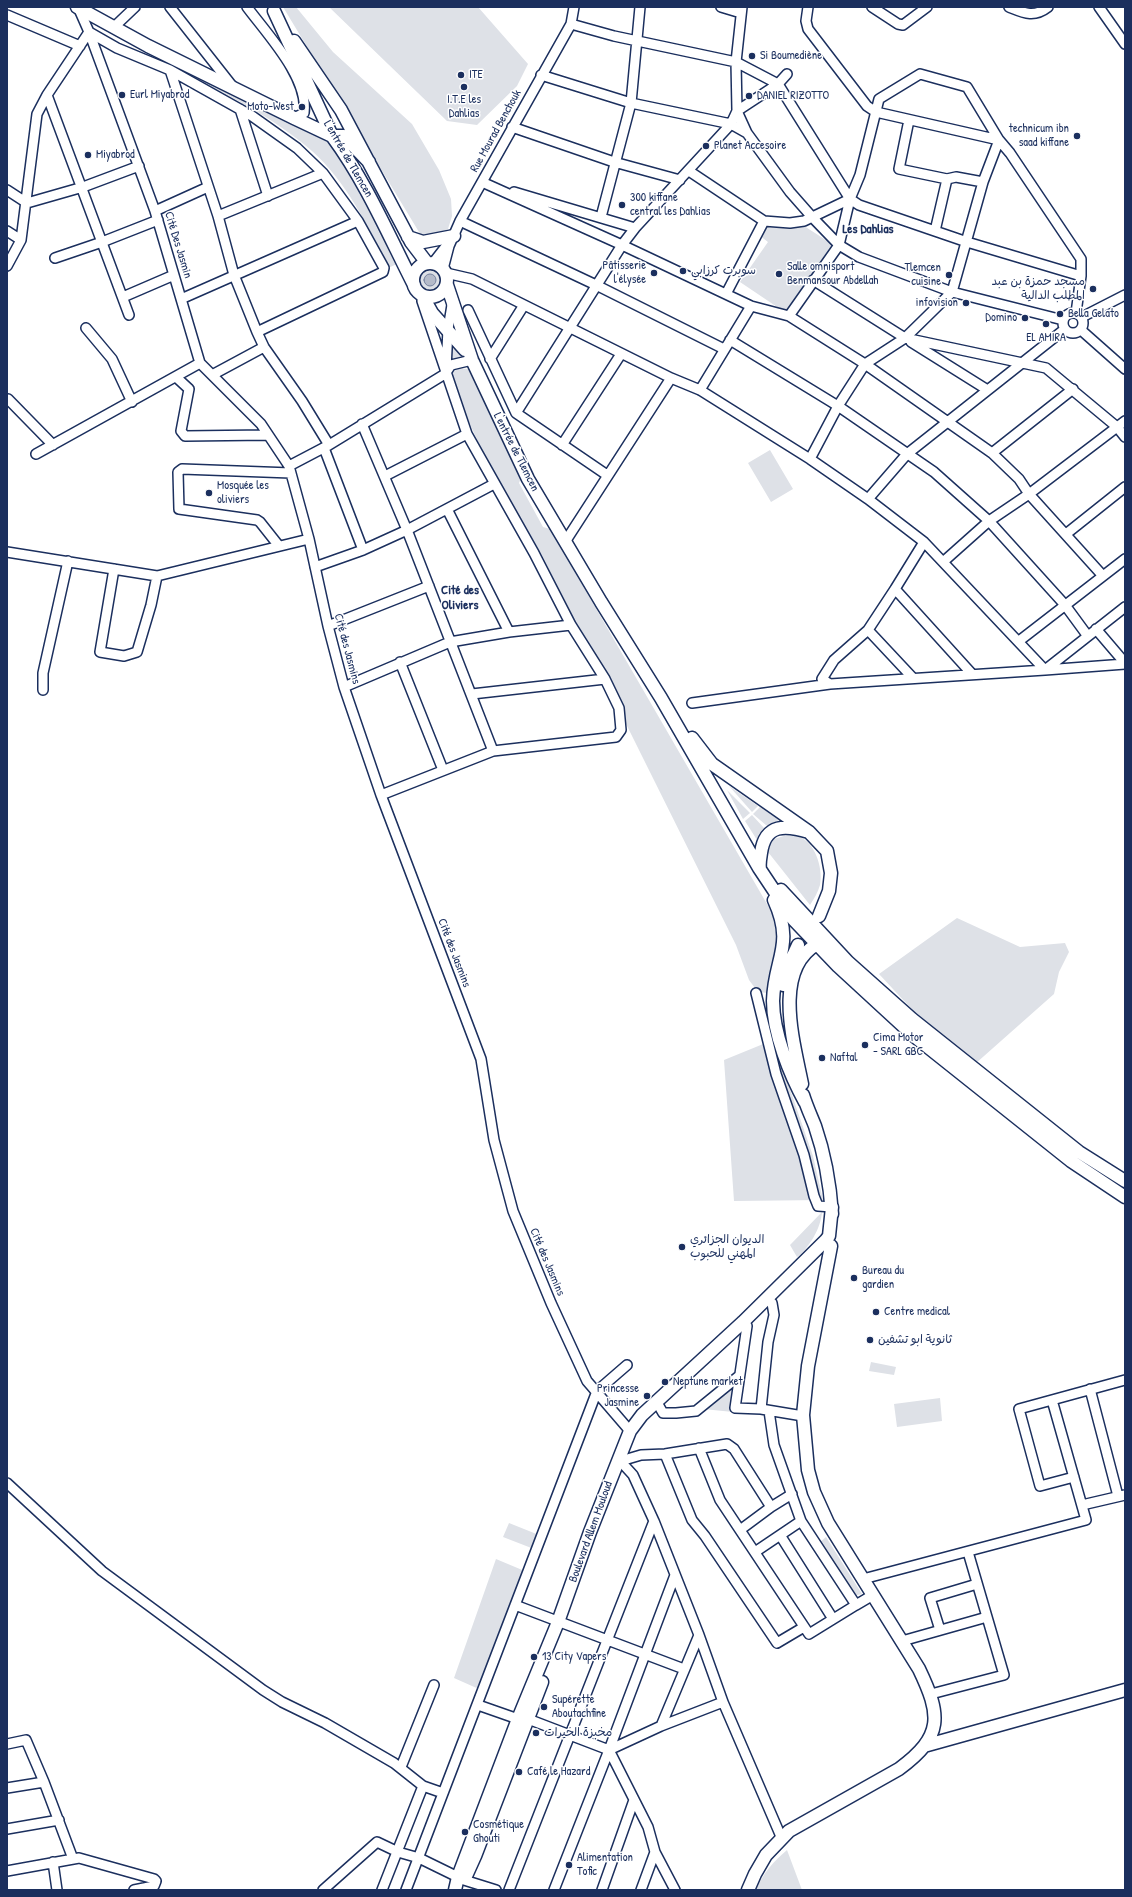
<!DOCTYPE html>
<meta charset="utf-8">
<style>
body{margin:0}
#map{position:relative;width:1132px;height:1897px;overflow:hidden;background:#fff;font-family:"Patrick Hand",sans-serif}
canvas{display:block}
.frame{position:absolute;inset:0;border:8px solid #1b2f5e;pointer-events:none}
</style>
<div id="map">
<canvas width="1132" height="1897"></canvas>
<div class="frame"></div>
</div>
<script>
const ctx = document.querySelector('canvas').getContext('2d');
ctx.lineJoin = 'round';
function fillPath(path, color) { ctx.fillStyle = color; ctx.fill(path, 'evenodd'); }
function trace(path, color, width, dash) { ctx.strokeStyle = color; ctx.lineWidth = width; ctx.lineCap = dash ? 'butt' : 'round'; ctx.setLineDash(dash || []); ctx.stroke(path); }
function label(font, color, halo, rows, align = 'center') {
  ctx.font = font + ' "Patrick Hand","Playpen Sans Arabic",sans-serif'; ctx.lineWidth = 3; ctx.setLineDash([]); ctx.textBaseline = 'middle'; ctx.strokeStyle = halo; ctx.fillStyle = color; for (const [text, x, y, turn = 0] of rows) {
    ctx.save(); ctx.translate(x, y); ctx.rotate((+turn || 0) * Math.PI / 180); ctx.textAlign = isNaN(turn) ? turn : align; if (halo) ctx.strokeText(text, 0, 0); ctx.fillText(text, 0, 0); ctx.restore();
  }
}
fillPath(new Path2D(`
 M283,7H296L333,52L412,124L439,170L451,199L452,216L448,229L434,236L422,237Z
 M329,7H478L528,64L517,86L477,125L447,121Z
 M180,70L260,106L327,140L346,161L397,264L388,268C370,228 345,180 312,151C273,117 226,94 180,70Z
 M801,224L832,244L786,313L740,282L768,242L759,235L765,226Z
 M418 279a12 12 0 1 1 24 0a12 12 0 1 1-24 0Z
 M451,342H453L463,358L450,360Z
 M458,368L468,369L523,473L519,483L543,527L550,529L778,923L779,943L768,993L758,992L749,980L736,945L542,555L490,468L448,376Z
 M770,450L793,489L771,502L748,463Z
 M729,786L758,806L752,812Z
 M727,790L750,813L743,819Z
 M760,807L779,820L767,826L753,814Z
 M752,815L764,828L759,834L757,840L745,821Z
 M784,836C790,836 796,835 802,838C817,846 823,871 820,885C818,892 814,899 810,905L768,852L769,847L774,839Z
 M957,918L1020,947L1065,943L1069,952L1059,972L1054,994L975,1064L920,1018L879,974Z
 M773,1040L813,1156L823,1200L734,1201L724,1060Z
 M822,1212C821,1228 809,1248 797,1257L790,1245Z
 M871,1362L896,1367L894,1375L869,1371Z
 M735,1384L733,1412L703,1409Z
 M940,1398L942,1421L897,1427L894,1404Z
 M509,1523L539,1535L534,1549L503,1537Z
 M826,1537L862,1594L853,1596L819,1543Z
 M496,1559L527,1572L481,1690L454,1678Z
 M787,1850L802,1890H756C763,1873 774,1861 787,1850Z`), '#dee1e7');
const water = new Path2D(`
 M424 280a6 6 0 1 1 12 0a6 6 0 1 1-12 0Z`);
fillPath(water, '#b5bbca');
trace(water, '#77839f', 1);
const minor = new Path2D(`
 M78,7L89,32L155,211L200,363L261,424L289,466L309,539L328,626L344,687L381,795L481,1059L494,1140L513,1211L551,1303L587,1381L630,1431
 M170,7L233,87
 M247,7C267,34 309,78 304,113L294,118
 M721,7L741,13
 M742,7L736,62L737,111L747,133
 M808,7L806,21L808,29L867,106L876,112L999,140L1010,153L1081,259V276L1076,313
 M872,7L898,24L903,25L927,7
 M1009,7C1024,13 1034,18 1048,7
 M1099,7L1125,44
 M7,15L80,46
 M571,24L614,36L736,62L778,84L850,199L804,221L790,223L764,221L689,171
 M114,27L135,7
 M89,32L117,48L170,70L252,116L297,148L323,173L358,221L384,268L383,272L257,332L234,275L218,216L170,70
 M541,75L631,103L731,124L747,133L790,192L812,217L839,245L859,257L952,292L1063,320
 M47,95L129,315
 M240,109L268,196
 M909,120L899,169L947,179L956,177L983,182
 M512,127L614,162L680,180
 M482,182L622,245L751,306L789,316L865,364L992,453L1019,479L1029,494L1103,576
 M7,190L27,203L83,187L139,166
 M514,192L635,228
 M850,199L859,205L967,242L1081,276
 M155,211L208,187
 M218,216L323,173
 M601,217L631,103L640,7
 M460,221L596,285L724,349
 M7,231L21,240
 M935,231L947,179
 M55,258L102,242L158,220
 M433,263L447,245
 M7,266L21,240L37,114L47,95L89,32
 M443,269L449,246L460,221L571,24L574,7
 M446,273L472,279L671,378
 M813,280L905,338L1046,368L1117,427L1125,437
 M726,294L764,221
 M123,297L174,275
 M181,299L358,221
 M468,310L516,413L607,475
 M1063 323a10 10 0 1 1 20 0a10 10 0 1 1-20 0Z
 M789,316L839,245L850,199L860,175L879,99L920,74L967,87L999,140L983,182L952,292L905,338L865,364L838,406L810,459
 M1082,317L1125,295
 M86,328L112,359L132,402
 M1081,330L1125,369
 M257,332L264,347L302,401L329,445
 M730,340L838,406L934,472L989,521L1065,605L1087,635
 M911,342L986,389
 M490,359L524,305
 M446,369L448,329L452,305
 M212,375L264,347
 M176,377L189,389L181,431L185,436L268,435
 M700,390L751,306
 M8,399L53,445
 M516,413L622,245L635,228L731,124L737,111L778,84L787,74
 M362,424L407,530L493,751
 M562,445L621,354
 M324,448L363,550
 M992,453L1073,389
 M36,454L200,363
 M289,466L329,445L445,374L451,365L472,360
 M385,476L467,434
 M868,499L907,454L1065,329
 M447,509L509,632
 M1066,534L1125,487
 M565,542L671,378L700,390L810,459L868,499L924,542L1045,670L1125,664
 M279,546L260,522L257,520L179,509L178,472L182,469L291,473
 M7,552L157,576L309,539
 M943,562L989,521L1029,494L1125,421
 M315,567L363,550L407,530L494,484
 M114,569L100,652L124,656L137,652L151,605L157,576
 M895,589L972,674
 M328,626L429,586
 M1096,629L1125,663
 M868,630L912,677
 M1019,641L1125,559
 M400,662L443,770
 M830,684L822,679L834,660L868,630L895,589L924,542
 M344,687L450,642L509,632L571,625
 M43,690V673L68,561
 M472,694L605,679
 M692,703L830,684L1045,670L1125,607
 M381,795L493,751L616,737L621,730L619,708L605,679L571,625L534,553L467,434L422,301
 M756,993L776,1074L804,1155L814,1196L818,1206L832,1207
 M747,1326L735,1408L761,1409L803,1416
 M1090,1389L1118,1496
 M659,1406L663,1413H676L696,1411L739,1376
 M761,1409L768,1342L774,1315L772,1303
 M699,1448L720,1500L809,1634L856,1605L801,1521L774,1445L769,1411
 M665,1454L692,1520L705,1536L777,1643L804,1627
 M624,1460L641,1455L665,1454L727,1444L734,1449L771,1507
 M623,1464L633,1475L654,1521L699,1635L723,1702L782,1839
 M1074,1477L1040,1486L1019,1409L1125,1380
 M7,1483L102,1571L263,1690L282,1702L325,1723L394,1763L423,1786L443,1793
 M1082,1505L1125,1495
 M740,1530L771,1507L792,1494
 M780,1535L833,1619
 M755,1552L801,1521
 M863,1579L1086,1520L1052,1400
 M515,1605L684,1669
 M856,1605L873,1595
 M940,1630L930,1598L977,1584
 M902,1641L987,1617
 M931,1694L1004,1675L968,1552
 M478,1705L518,1719H528L609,1750L648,1827L655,1852L675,1890
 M661,1726L699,1635
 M7,1744L26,1740L44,1782L73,1859
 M609,1750L661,1726L723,1702
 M401,1767L434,1685
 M7,1788L44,1782
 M7,1829L59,1820
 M53,1862L57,1890
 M7,1871L79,1858L154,1879L156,1881L154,1886L134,1890
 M323,1890L377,1842L398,1852L419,1858L464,1880L496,1890
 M382,1890L423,1786
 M406,1890L597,1391L627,1365
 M509,1890L654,1521
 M554,1890L609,1750L675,1575
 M602,1890L634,1800
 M641,1890L655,1852`);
const major = new Path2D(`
 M77,7L148,46L294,118L332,136H344L369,162
 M274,11L332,136C366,182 388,234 414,285
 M294,41L341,110L411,242L427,263
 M408,237L423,242L454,236
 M413 280a17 17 0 1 1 34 0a17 17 0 1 1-34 0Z
 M447,285L472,360L528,479L601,602L661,698L759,868L793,919L838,966L914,1036L1071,1161L1125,1197
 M422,295L432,313L465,350
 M692,738L712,764L809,832L827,851L831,873L829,891L819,916
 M760,869C759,864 760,859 761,853C765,823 786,825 809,832
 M781,890L848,962L912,1019L1079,1152L1125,1181
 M774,900C795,946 774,958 773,1001C773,1033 790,1075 805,1102
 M783,985L786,971L798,945
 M802,1084C794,1043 772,970 817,944
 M803,1095C806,1105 811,1116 815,1126C825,1155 830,1184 832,1214
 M924,1746L1125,1690
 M466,1876L475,1856L542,1682
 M455,1890L458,1877L518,1719L558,1622L590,1532L626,1441L630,1431L642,1415L743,1322L826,1240L829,1236L832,1207
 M748,1890L755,1874L766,1855L789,1831L899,1769C944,1736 941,1715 919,1669L828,1523L814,1492L808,1470L803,1415L808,1366L831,1246`);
trace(minor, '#1b2f5e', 12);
trace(major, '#1b2f5e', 15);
trace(minor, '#fff', 9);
trace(major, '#fff', 12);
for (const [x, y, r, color] of [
 [752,56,4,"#1b2f5e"],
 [461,75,4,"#1b2f5e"],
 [464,87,4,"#1b2f5e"],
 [122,95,4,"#1b2f5e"],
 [749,96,4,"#1b2f5e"],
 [302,107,4,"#1b2f5e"],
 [1077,136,4,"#1b2f5e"],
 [706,146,4,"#1b2f5e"],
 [88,155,4,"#1b2f5e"],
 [622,205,4,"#1b2f5e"],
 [683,271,4,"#1b2f5e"],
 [654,273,4,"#1b2f5e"],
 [779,274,4,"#1b2f5e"],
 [949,275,4,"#1b2f5e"],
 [1093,289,4,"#1b2f5e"],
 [966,303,4,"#1b2f5e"],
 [1060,314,4,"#1b2f5e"],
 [1025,318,4,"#1b2f5e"],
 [1046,324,4,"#1b2f5e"],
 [209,493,4,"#1b2f5e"],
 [865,1045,4,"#1b2f5e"],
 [822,1058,4,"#1b2f5e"],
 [682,1247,4,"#1b2f5e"],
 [854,1278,4,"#1b2f5e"],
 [876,1312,4,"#1b2f5e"],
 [870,1340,4,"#1b2f5e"],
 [665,1382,4,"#1b2f5e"],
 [647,1396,4,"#1b2f5e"],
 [534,1657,4,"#1b2f5e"],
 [544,1707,4,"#1b2f5e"],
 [536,1733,4,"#1b2f5e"],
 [519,1772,4,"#1b2f5e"],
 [465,1832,4,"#1b2f5e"],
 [569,1865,4,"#1b2f5e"]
]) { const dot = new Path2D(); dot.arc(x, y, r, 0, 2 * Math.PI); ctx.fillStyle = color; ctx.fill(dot); trace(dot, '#fff', 1.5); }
label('12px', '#1b2f5e', '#fff', [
 ["Si Boumediène",760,56],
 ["ITE",469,75],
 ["Eurl Miyabrod",130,95],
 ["DANIEL RIZOTTO",757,96],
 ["I.T.E les",464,100,"center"],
 ["Dahlias",464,114,"center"],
 ["Moto-West",294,107,"right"],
 ["technicum ibn",1069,129,"right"],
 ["saad kiffane",1069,143,"right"],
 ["Planet Accesoire",714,146],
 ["Miyabrod",96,155],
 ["300 kiffane",630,198],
 ["central les Dahlias",630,212],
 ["Pâtisserie",646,266,"right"],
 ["l'élysée",646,280,"right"],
 ["Salle omnisport",787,267],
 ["Benmansour Abdellah",787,281],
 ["Tlemcen",941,268,"right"],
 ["cuisine",941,282,"right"],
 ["سوبرت كرزابي",691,271],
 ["مسجد حمزة بن عبد",1085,282,"right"],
 ["المطلب الدالية",1085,296,"right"],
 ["infovision",958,303,"right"],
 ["Bella Gelato",1068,314],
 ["Domino",1017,318,"right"],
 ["EL AMIRA",1046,338,"center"],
 ["Mosquée les",217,486],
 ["oliviers",217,500],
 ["Cima Motor",873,1038],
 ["- SARL GBC",873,1052],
 ["Naftal",830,1058],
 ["الديوان الجزائري",690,1240],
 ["المهني للحبوب",690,1254],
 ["Bureau du",862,1271],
 ["gardien",862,1285],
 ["Centre medical",884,1312],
 ["ثانوية ابو تشفين",878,1340],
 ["Neptune market",673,1382],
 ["Princesse",639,1389,"right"],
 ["Jasmine",639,1403,"right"],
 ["13 City Vapers",542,1657],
 ["Supérette",552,1700],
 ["Aboutachfine",552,1714],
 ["مخبزة الخيرات",544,1733],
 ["Café le Hazard",527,1772],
 ["Cosmétique",473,1825],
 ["Ghouti",473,1839],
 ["Alimentation",577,1858],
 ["Tofic",577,1872]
], 'left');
label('12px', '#1b2f5e', '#fff', [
 ["Rue Mourad Benchouk",496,131,-61],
 ["L'entrée de Tlemcen",348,159,60],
 ["Cité Des Jasmin",178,245,73],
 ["L'entrée de Tlemcen",516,452,63],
 ["Cité des Jasmins",347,649,75],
 ["Cité des Jasmins",454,953,69],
 ["Cité des Jasmins",547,1262,67],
 ["Boulevard Allem Mouloud",591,1532,-70]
]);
label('bold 13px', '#1b2f5e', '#fff', [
 ["Les Dahlias",868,230],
 ["Cité des",460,591],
 ["Oliviers",460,606]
]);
</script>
